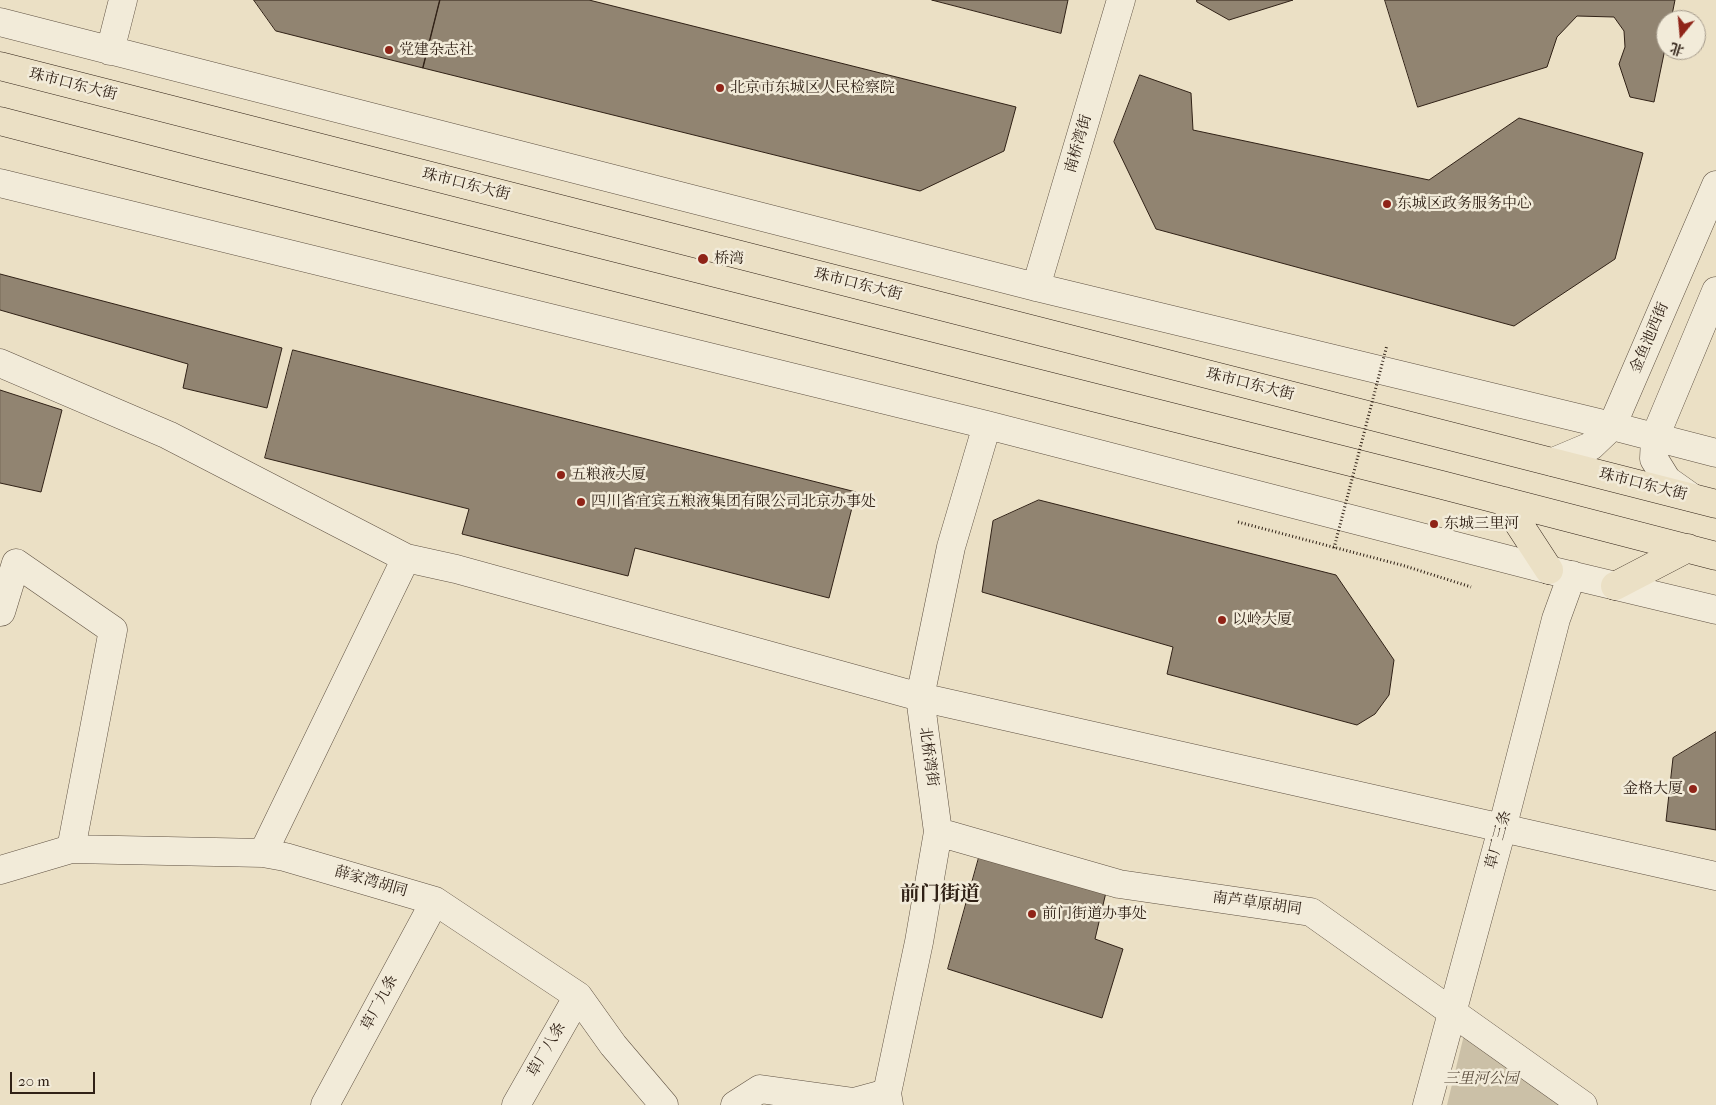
<!DOCTYPE html>
<meta charset="utf-8">
<style>
body{margin:0}
#map{position:relative;width:1716px;height:1105px;overflow:hidden;background:#ebe0c5;font-family:"IM FELL French Canon","Noto Serif SC",serif}
canvas{display:block}
.north{position:absolute;left:1656px;top:10px;width:50px;height:50px;box-sizing:border-box;background:#f2ebd9;border:1px solid #a49a8b;border-radius:50%;rotate:197deg;font-size:14px;font-weight:700;line-height:20px;text-align:center;color:#302116}
.north::after{content:'';display:block;margin:auto;width:18px;height:22px;background:#8f2418;clip-path:polygon(50% 0,100% 100%,50% 72%,0 100%)}
.scale{position:absolute;left:10px;top:1072px;width:85px;height:22px;box-sizing:border-box;border:2px solid #302116;border-top:0;padding-left:6px;font-size:15px;line-height:18px;white-space:nowrap;color:#302116;-webkit-text-stroke:4px #f2ebd9;paint-order:stroke}
</style>
<div id="map">
<canvas width="1716" height="1105"></canvas>
<div class="north">北</div>
<div class="scale">20 m</div>
</div>
<script>
const ctx = document.querySelector('canvas').getContext('2d');
ctx.lineJoin = 'round';
function fillPath(path, color) { ctx.fillStyle = color; ctx.fill(path, 'evenodd'); }
function trace(path, color, width, dash) { ctx.strokeStyle = color; ctx.lineWidth = width; ctx.lineCap = dash ? 'butt' : 'round'; ctx.setLineDash(dash || []); ctx.stroke(path); }
function label(font, color, halo, rows, align = 'center') {
  ctx.font = font + ' "IM FELL French Canon","Noto Serif SC",serif'; ctx.lineWidth = 5; ctx.setLineDash([]); ctx.textBaseline = 'middle'; ctx.strokeStyle = halo; ctx.fillStyle = color; for (const [text, x, y, turn = 0] of rows) {
    ctx.save(); ctx.translate(x, y); ctx.rotate((+turn || 0) * Math.PI / 180); ctx.textAlign = isNaN(turn) ? turn : align; if (halo) ctx.strokeText(text, 0, 0); ctx.fillText(text, 0, 0); ctx.restore();
  }
}
fillPath(new Path2D(`
 M1464,1035L1561,1105H1447Z`), '#cbc0a7');
const building = new Path2D(`
 M254,0H440L423,68L276,31Z
 M440,0H589L1016,107L1004,151L920,191L423,68Z
 M932,0H1068L1061,33Z
 M1197,0H1293L1229,20L1197,2Z
 M1385,0H1675L1671,20H1666V44L1654,102L1630,97L1619,64L1625,47L1624,31L1614,17L1577,16L1557,37L1547,67L1418,107Z
 M1140,75L1191,93L1193,130L1429,180L1519,118L1643,153L1615,259L1514,326L1156,229L1114,142Z
 M0,274L282,348L267,408L183,388L188,364L0,310Z
 M293,350L856,492L829,598L635,548L628,576L462,534L469,509L265,458Z
 M0,390L62,410L41,492L0,483Z
 M1039,500L1336,575L1394,660L1389,695L1375,714L1357,725L1167,674L1173,647L982,592L993,521Z
 M1716,732V830L1666,821L1673,758Z
 M980,854L1107,888L1095,939L1123,949L1102,1018L948,969Z`);
fillPath(building, '#918471');
trace(building, '#302116', 1);
const minor = new Path2D(`
 M0,22L1036,287L1612,426L1716,453
 M110,51L123,0
 M0,183L987,425L1549,570L1716,610
 M1036,287L1121,0
 M0,363L168,435L406,558L456,569L920,697L1716,876
 M1553,462L1591,446L1612,426L1716,185
 M1691,497L1667,480L1654,459L1655,437L1716,291
 M0,612H1L16,563L113,630L71,849
 M938,832L1119,884L1311,912L1583,1105
 M263,853L406,558
 M0,870L71,849L263,853L285,857L435,901L578,996L613,1045L664,1105
 M325,1105L435,901
 M516,1105L578,996
 M735,1105L760,1089L854,1102L887,1093
 M889,1105L887,1093L919,942L938,832L920,697L951,547L987,425
 M1427,1105L1502,829L1556,619L1572,575`);
const major = new Path2D(`
 M0,66L1716,504
 M0,121L201,173L1442,485L1716,556
 M1504,501L1549,570
 M1615,586L1688,548`);
trace(minor, '#5f5142', 29);
trace(major, '#302116', 29);
trace(new Path2D(`
 M1238,522L1405,566L1471,587`), '#302116', 3, [1, 2.5]);
trace(minor, '#f2ebd9', 28);
trace(major, '#ebe0c5', 28);
trace(new Path2D(`
 M1334,548L1387,345`), '#302116', 3, [1, 2.5]);
for (const [x, y, r, color] of [
 [389,50,5,"#8f2418"],
 [720,88,5,"#8f2418"],
 [1387,204,5,"#8f2418"],
 [703,259,6,"#8f2418"],
 [561,475,5,"#8f2418"],
 [581,502,5,"#8f2418"],
 [1434,524,5,"#8f2418"],
 [1222,620,5,"#8f2418"],
 [1693,789,5,"#8f2418"],
 [1032,914,5,"#8f2418"]
]) { const dot = new Path2D(); dot.arc(x, y, r, 0, 2 * Math.PI); ctx.fillStyle = color; ctx.fill(dot); trace(dot, '#f2ebd9', 2); }
label('15px', '#302116', '#f2ebd9', [
 ["党建杂志社",399,50],
 ["北京市东城区人民检察院",730,88],
 ["东城区政务服务中心",1397,204],
 ["桥湾",714,259],
 ["五粮液大厦",571,475],
 ["四川省宜宾五粮液集团有限公司北京办事处",591,502],
 ["东城三里河",1444,524],
 ["以岭大厦",1232,620],
 ["金格大厦",1683,789,"right"],
 ["前门街道办事处",1042,914]
], 'left');
label('15px', '#302116', '#f2ebd9', [
 ["珠市口东大街",73,85,14],
 ["南桥湾街",1079,144,-74],
 ["珠市口东大街",466,185,14],
 ["珠市口东大街",858,285,14],
 ["金鱼池西街",1650,338,-67],
 ["珠市口东大街",1250,385,14],
 ["珠市口东大街",1643,485,14],
 ["北桥湾街",928,757,82],
 ["草厂三条",1499,840,-75],
 ["薛家湾胡同",371,882,16],
 ["南芦草原胡同",1257,904,8],
 ["草厂九条",380,1003,-62],
 ["草厂八条",547,1050,-60]
]);
label('italic 15px', '#57493a', '#f2ebd9', [
 ["三里河公园",1481,1079]
]);
label('bold 20px', '#302116', '#f2ebd9', [
 ["前门街道",940,895]
]);
</script>
